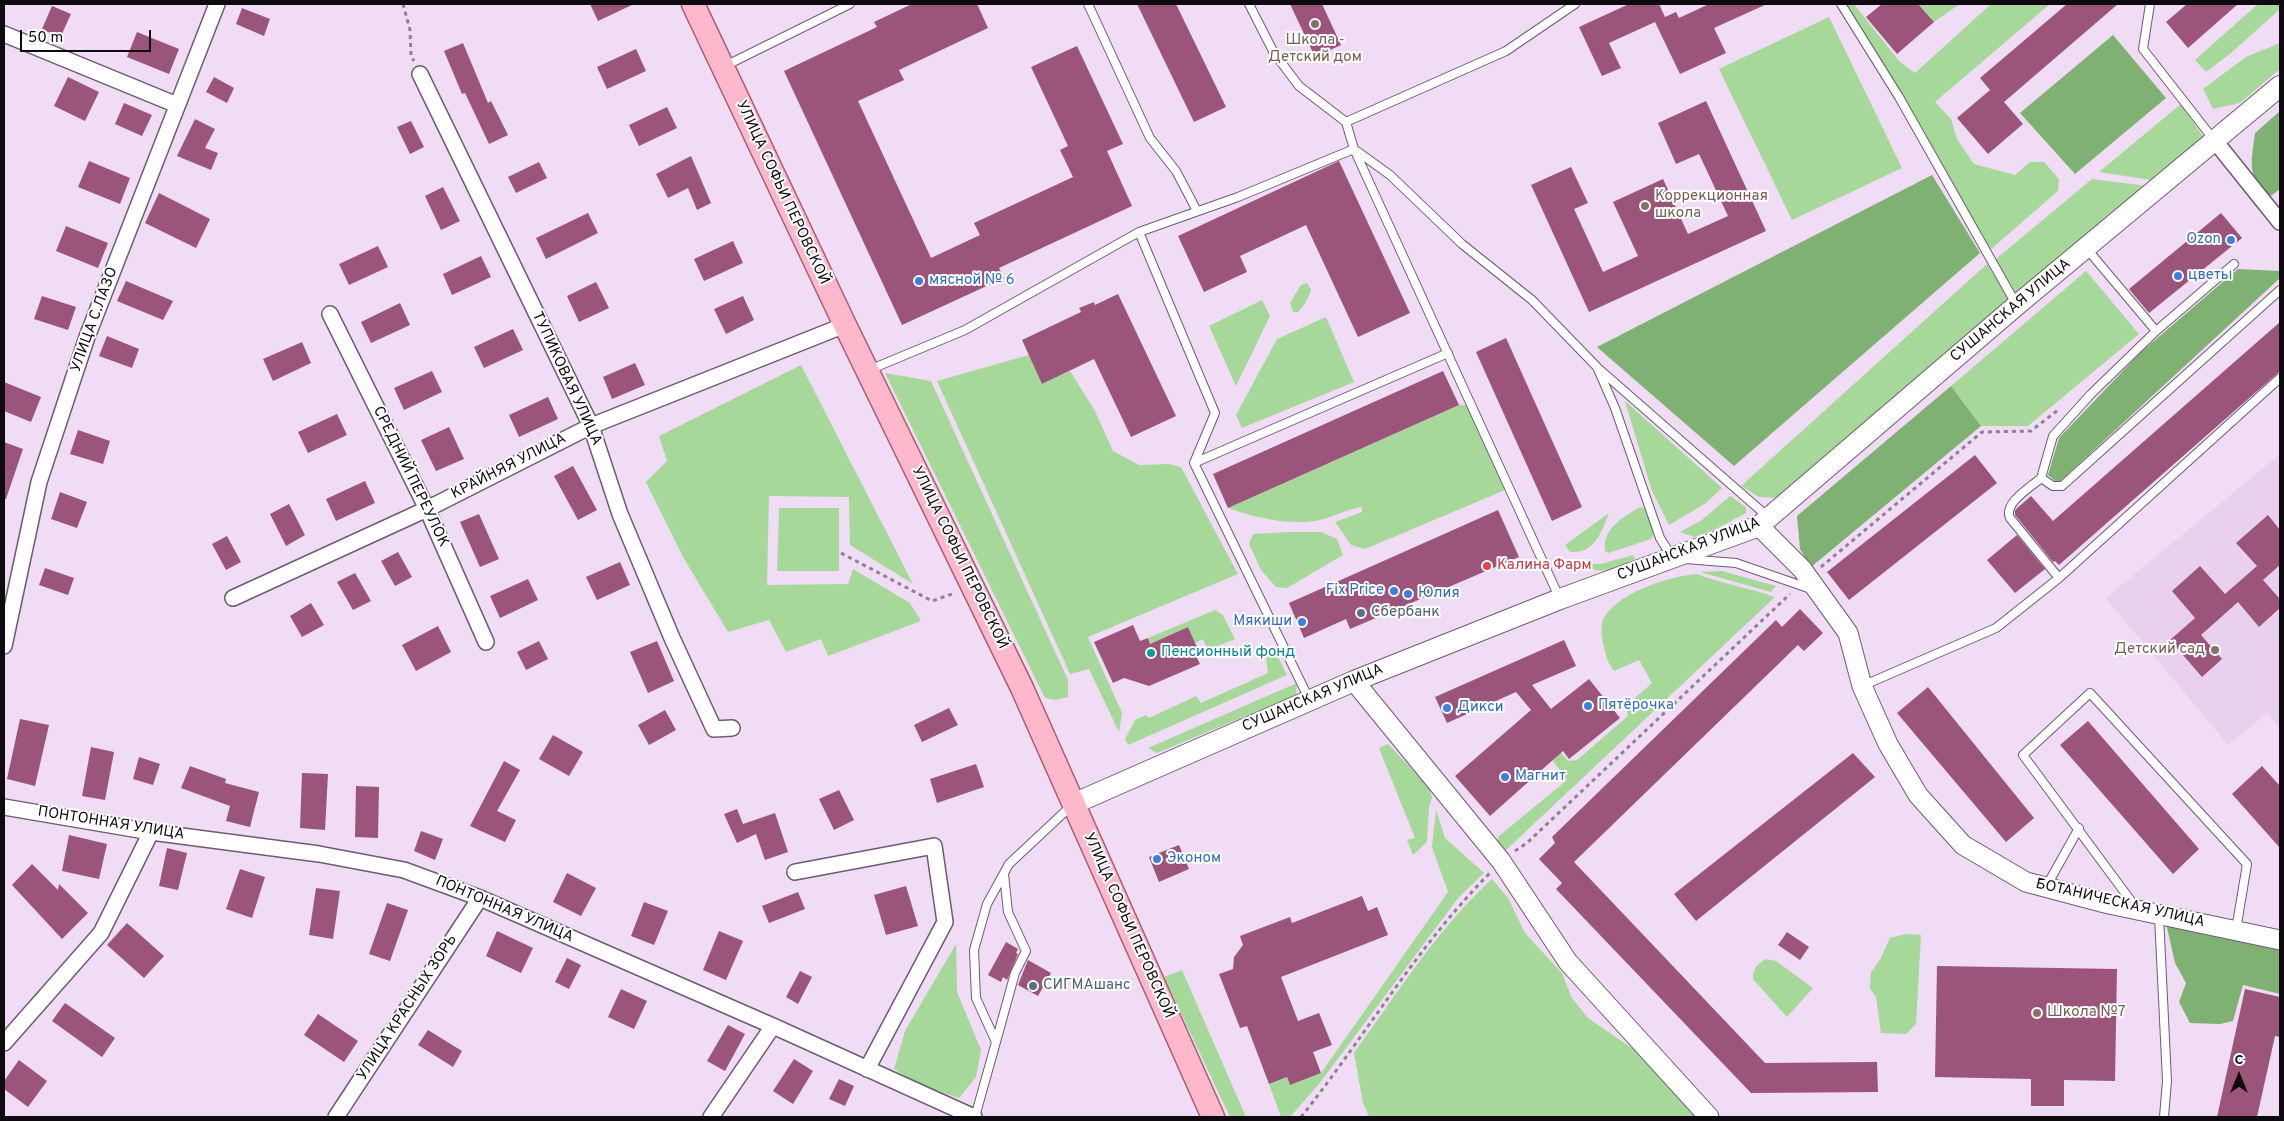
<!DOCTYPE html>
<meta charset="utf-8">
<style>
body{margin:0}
#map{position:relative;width:2284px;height:1121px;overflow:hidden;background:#f0dcf4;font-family:Overpass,sans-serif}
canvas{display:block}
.frame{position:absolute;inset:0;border:5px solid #0f0910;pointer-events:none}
.north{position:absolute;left:2214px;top:1051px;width:50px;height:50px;-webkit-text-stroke:4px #fff;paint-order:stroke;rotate:0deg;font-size:14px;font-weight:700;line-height:20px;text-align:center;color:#0f0910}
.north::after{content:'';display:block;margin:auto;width:18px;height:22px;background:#0f0910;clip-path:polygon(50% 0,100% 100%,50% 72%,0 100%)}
.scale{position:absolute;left:20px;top:30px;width:131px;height:22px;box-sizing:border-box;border:2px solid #0f0910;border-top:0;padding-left:6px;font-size:15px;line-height:18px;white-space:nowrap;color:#0f0910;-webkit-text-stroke:4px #fff;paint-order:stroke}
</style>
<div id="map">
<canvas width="2284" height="1121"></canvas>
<div class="frame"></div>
<div class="north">С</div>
<div class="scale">50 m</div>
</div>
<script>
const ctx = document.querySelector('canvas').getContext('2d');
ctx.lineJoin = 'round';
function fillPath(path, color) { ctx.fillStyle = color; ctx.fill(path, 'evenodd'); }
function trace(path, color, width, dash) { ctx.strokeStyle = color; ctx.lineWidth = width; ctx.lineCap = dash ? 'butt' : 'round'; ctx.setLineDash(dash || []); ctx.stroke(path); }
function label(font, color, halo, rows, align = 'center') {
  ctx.font = font + ' Overpass,sans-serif'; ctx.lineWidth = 4; ctx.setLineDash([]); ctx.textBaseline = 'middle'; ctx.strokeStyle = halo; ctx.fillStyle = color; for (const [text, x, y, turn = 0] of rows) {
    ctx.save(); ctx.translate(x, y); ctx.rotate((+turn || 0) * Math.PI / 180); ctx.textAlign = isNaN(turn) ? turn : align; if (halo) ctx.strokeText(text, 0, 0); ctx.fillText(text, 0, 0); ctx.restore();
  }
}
fillPath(new Path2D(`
 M2280,454V728L2267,713L2228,745L2106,598Z`), '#e9d0ee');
fillPath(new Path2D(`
 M1846,4H1854L1899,61L1915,73L1991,4H2050L1935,102L1951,119L1957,139L1974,164L2015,175L2030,162H2044L2059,179L2058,191L1990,250L1905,98Z
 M1918,4H1960L1934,22Z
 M2258,4H2280V9L2231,53L2206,72L2195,60Z
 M1829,17L1902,168L1792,220L1719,69Z
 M2280,43V69L2240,103L2213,109L2203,89L2246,57Z
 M2181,104L2204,138L2151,180L2099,172Z
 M2092,179L2147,186L2016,293L1996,259Z
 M1987,264L2009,300L1781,498L1759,497L1741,486Z
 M2086,271L2139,334L2028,426H1981L1951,386Z
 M1307,283L1311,290C1308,299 1304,306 1298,312H1293L1290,303L1301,285Z
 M1262,300L1270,316L1236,386L1209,326Z
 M1326,317L1354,382L1242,428L1236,415L1277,339Z
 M1029,355L1042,384L1070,371L1095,411L1113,451L1139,465L1169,464L1181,467L1238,574L1088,637L1122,713L1119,732L1089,669L1070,674L937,381Z
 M801,365L913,584L850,545L849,497L769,496L767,585L848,584L853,569L910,603L921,621L828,656L821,639L786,652L769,620L728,632L683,557L646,482L667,461L659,436Z
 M885,373L931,381L1068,680V697L1055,700L1045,698Z
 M1625,401L1722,488L1706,503L1669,525L1652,491Z
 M1459,405H1471L1510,488L1365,549L1351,545L1335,522L1362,512V507C1348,509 1337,515 1324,519C1295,527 1256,518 1228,508Z
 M1730,496L1746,507V513L1714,530L1694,537L1680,532L1702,520Z
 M1640,507L1644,508L1655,532L1651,539L1608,553L1605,551C1602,529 1623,517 1640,507Z
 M779,508H839V571H777Z
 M1609,513C1602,531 1595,554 1570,552L1565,545Z
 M1289,532H1321L1337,539L1343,555L1287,588L1276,587L1261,570L1249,544L1253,534Z
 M1633,555L1635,559C1614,569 1603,577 1582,564H1601Z
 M1722,571L1776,586L1771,592L1700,572Z
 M1697,574C1723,584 1749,588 1775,597L1504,852L1497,843L1499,836L1567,780L1545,750L1552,743L1568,761L1577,760L1628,716L1626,706L1652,683L1639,660L1614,671C1608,663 1606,657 1604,647C1602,639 1600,628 1603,620C1615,593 1670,576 1697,574Z
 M1215,610L1223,615L1235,639L1208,650L1203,639L1195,643L1188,627L1150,644L1148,638Z
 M1275,651L1287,675L1128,745L1125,739L1135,720L1146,715L1149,718L1196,696L1201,703L1268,673L1266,658Z
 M1297,683L1296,695L1157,753L1148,748Z
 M1388,744L1429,787L1432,798L1429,808L1427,842L1413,855L1407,840L1415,838L1379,748Z
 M1436,810L1445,838L1484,873L1459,897L1319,1084L1290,1117H1281L1269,1084L1287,1077L1290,1085L1321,1073L1448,892L1432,847Z
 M1492,879L1508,898L1525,933L1562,973L1572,998L1588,1018L1642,1055L1701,1117H1369L1363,1103L1354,1053C1397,994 1437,929 1492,879Z
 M1907,934L1921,935L1916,1024L1906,1034L1881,1033L1876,997L1870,989L1871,972L1881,958L1890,938Z
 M956,944L957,992L981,1050L976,1077L959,1098L914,1083L894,1069L905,1031Z
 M1766,959L1776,961L1813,988L1787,1017L1753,979C1753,968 1757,964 1766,959Z
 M1182,970L1246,1117H1230L1164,977Z`), '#a6d999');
fillPath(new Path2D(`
 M2113,35L2166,98L2075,174L2020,113Z
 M2280,111V189L2268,198C2247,174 2251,164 2255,133Z
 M1932,175L1980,253L1734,466L1597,347Z
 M2238,269L2280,271V278L2058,483L2048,475L2059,438L2141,352Z
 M1951,386L1981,426L1811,567L1800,549L1797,516Z
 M2166,923L2280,949V994L2243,985L2233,1021L2220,1024L2190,1023L2179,1002L2186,983L2175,963Z`), '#7eb172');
fillPath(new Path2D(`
 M590,4H634L598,21Z
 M912,4H977L988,28L899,70L904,80L858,101L931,258L980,235L974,223L1073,177L1060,150L1068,146L1031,67L1077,46L1123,144L1107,151L1132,206L999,268L1004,278L902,325L784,71L877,27L874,22Z
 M1137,4H1176L1226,107L1194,122Z
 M1290,4H1322L1341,45L1315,57Z
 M1629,4H1659L1665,17L1676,12L1679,18L1709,4H1767L1714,28L1726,53L1680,74L1655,22L1609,43L1621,68L1602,76L1579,27Z
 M1882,4H1918L1934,22L1897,54L1866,17Z
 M2067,4H2118L2004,102L2023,124L1988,154L1957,118L1990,90L1980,78Z
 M2187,4H2238L2188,48L2166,22Z
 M52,6L71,14L60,38L42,29Z
 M242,8L270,19L264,36L236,24Z
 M137,32L179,49L169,74L127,57Z
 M463,43L488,103L491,101L508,135L489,144L465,93L462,94L444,51Z
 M636,49L646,71L607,89L597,67Z
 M68,77L99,92L85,121L54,106Z
 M214,77L234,88L227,103L206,92Z
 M1706,101L1766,231L1589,312L1531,185L1571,167L1588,203L1574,209L1603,272L1638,256L1613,202L1663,179L1688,234L1728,216L1699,154L1676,164L1658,123Z
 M124,103L152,115L142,136L115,124Z
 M667,107L677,128L639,146L629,125Z
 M195,119L215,129L205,148L218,153L211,170L177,156Z
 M411,121L424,147L410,154L397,127Z
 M691,156L711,203L697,210L688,188L668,198L656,174Z
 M89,161L130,178L120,204L78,187Z
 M1339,161L1410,313L1358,337L1306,225L1240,256L1247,272L1204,292L1178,236Z
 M539,162L547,178L516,193L508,177Z
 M443,187L460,221L441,230L425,196Z
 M159,193L210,219L196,248L145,223Z
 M588,213L598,233L546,259L536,238Z
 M2221,213L2242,238L2149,313L2129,289Z
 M66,226L108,243L98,268L56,251Z
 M733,241L743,263L704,281L694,259Z
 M378,246L388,267L349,285L339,264Z
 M481,256L491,277L452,295L443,274Z
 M126,281L173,301L163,320L117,301Z
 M596,282L609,308L579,322L567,296Z
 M1118,294L1176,416L1131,437L1094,359L1042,384L1022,340L1081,312L1079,308L1094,302L1095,305Z
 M42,296L76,307L68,330L34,319Z
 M743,296L754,320L726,334L714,309Z
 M400,303L410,325L371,343L361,322Z
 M2280,322V371L2059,565L2055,561L2053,562L2015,515V510L2031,496L2053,521Z
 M513,329L523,350L484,368L474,347Z
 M107,336L139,349L132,368L99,356Z
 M1506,338L1582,507L1552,521L1476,352Z
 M302,342L311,363L273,381L263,359Z
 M635,363L645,385L612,399L603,377Z
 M432,371L442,392L404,410L394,388Z
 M1443,371L1459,405L1228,508L1213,474Z
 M4,382L41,397L31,422L4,411Z
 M548,397L558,419L519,437L509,415Z
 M337,414L347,435L308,453L298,432Z
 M449,427L464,459L436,471L421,440Z
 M78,430L110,441L103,464L70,454Z
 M4,442L23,449L6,499H4Z
 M1975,455L1997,483L1849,600L1827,572Z
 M573,466L597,510L578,520L554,476Z
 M365,481L375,503L336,521L326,499Z
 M60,492L87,502L77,528L51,519Z
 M289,504L305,535L286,546L270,514Z
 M1498,510L1519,557L1350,629L1346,619L1304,638L1289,603Z
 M479,514L499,559L480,567L460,522Z
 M2268,515L2280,530V565L2263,580L2280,599V608L2259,627L2238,602L2201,635L2222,659L2202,677L2170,640L2195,618L2172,591L2200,566L2225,594L2257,566L2236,543Z
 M2017,535L2045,569L2015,593L1987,560Z
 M227,536L241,562L226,570L212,544Z
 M398,552L412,577L395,586L381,561Z
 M620,562L630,585L597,600L586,577Z
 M45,568L74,578L68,595L39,585Z
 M355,573L371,601L353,610L337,582Z
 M528,579L538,600L500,618L490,596Z
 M311,603L324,625L302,637L290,616Z
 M1800,609L1823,633L1804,651L1798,645L1574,862L1765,1063L1877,1062L1878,1092L1751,1093L1556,889L1562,883L1539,859L1555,843L1552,837L1776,620L1782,627Z
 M1133,625L1140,641L1148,638L1150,644L1188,627L1200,654L1196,656L1200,664L1149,686L1124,678L1113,683L1094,642Z
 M438,626L451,652L416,671L402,645Z
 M1564,640L1576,666L1532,685L1551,709L1589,679L1620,718L1569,759L1563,751L1490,816L1455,776L1531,710L1516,692L1447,723L1435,697Z
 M539,641L548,659L526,670L517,652Z
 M657,641L674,681L648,693L630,652Z
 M1928,687L2034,818L2006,842L1897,713Z
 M949,708L958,725L922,742L914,725Z
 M665,710L676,730L649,745L638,725Z
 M20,719L49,725L35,786L7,779Z
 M2088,721L2199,849L2173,874L2060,745Z
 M553,735L583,752L569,776L539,759Z
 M91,747L114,752L105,800L82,796Z
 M1853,753L1875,777L1696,921L1674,894Z
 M139,757L160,764L153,785L133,779Z
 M504,761L520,770L497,811L516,820L505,842L470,826Z
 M976,764L984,787L937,803L930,779Z
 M190,766L226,779L225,783L259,792L250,827L226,821L230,806L181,788Z
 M2262,766L2280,786V848L2232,794Z
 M302,773L328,774L325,830L300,828Z
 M356,786L379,787L378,838L355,837Z
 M839,790L854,820L834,830L819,799Z
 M737,809L743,824L775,813L788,852L765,860L756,834L737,843L724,814Z
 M421,831L443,839L435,860L414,851Z
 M69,835L107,844L99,879L62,871Z
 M1179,845L1189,869L1159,882L1149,857Z
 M167,848L187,853L178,890L159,886Z
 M32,864L58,890L59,884L88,913L62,939L12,885Z
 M240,869L265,877L252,918L226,909Z
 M567,873L596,888L581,916L553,902Z
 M906,886L918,926L886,935L874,895Z
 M316,888L340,891L333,939L309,935Z
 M798,892L805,909L769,923L762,906Z
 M1362,896L1368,911L1377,907L1388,935L1281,977L1298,1021L1319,1013L1332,1045L1313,1052L1321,1073L1290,1085L1287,1077L1269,1084L1247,1026L1240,1028L1219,974L1233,969L1234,957L1243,945L1240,936L1290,917L1292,923Z
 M644,902L668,911L654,945L631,936Z
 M387,903L408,910L390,961L369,954Z
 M127,923L164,956L144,978L107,945Z
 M497,931L533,948L521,973L486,956Z
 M719,931L743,941L726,980L703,970Z
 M1787,932L1809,947L1800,960L1778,945Z
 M1006,942L1018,949L1016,953L1018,954L1007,980L1003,977L1001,982L988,975Z
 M567,958L581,965L569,989L555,982Z
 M1028,960L1051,973L1038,996L1018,985Z
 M1937,966L2117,969L2115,1081L2064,1080V1106H2031V1079L1935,1077Z
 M800,971L812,977L798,1004L786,997Z
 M621,989L647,1001L634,1029L608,1017Z
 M2245,989L2280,997V1037L2275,1036L2257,1117H2217Z
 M65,1003L115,1038L102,1057L52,1021Z
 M318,1014L358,1041L344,1062L304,1035Z
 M728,1025L745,1034L725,1071L707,1061Z
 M428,1030L462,1051L453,1067L418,1045Z
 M794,1059L813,1071L793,1104L773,1091Z
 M19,1060L47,1081L28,1107L4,1089V1081Z
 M839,1079L854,1086L845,1106L829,1099Z`), '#9b557a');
const service = new Path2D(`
 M1088,4L1150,138L1176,171L1197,211
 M1249,4L1274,53L1299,86L1346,122L1354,149L1559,597
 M1841,4L1899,97L2016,304
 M2150,4L2143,49L2214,140
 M725,66L850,4
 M1346,122L1506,51L1575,4
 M1139,232L1215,413L1194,463L1309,699
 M2156,331L2234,264
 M1599,369L1767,516
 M869,370L965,330L1139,232L1238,197L1354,149L1390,175L1462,244L1532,300L1597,367L1615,408L1660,538L1672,557
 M1194,463L1448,353
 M2041,478L2053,436L2091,394L2156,331L2087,249
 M1685,559L1736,563L1811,589
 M2059,578L2280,378
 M1862,686L1996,628L2059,578L2010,518C2003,503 2031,487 2041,478L2053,486H2062L2280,290
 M2046,887L2079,828
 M2134,905L2023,755L2090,693L2247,864L2236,930
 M2159,916L2167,1081L2164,1117
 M996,1042L1015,973L1026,951L1008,912L1004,874
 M975,1117L996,1042L976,998L974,950L987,904L1009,864L1072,805`);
const minor = new Path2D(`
 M4,34L177,105
 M420,74L591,426L620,514L672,638L714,729L732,728
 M2215,141L2280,222
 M330,314L427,509L486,642
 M233,598L427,509L591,426L845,325
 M4,646L39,482L87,337L217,4
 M4,807L151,832L319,854L404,870L480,898L773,1026L974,1117
 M795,872L934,846L945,922L867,1069
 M4,1043L101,933L151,832
 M336,1117L480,898
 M711,1117L773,1026`);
const tertiary = new Path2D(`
 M1759,526L1802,569L1848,633L1862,686L1888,744L1918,795L1963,845L2026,882L2109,904L2280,940
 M1354,681L1501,861L1568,962L1709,1117`);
const secondary = new Path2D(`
 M1073,804L1354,681L1560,599L1759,526L2017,305L2280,86`);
const primary = new Path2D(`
 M693,4L845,325L1022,688L1213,1117`);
trace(service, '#6d5c71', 10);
trace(minor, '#6d5c71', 18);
trace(tertiary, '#6d5c71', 21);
trace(secondary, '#6d5c71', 22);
trace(primary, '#a95c73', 25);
trace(new Path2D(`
 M403,4L410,30L411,56L414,61
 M841,553L932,601L955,593
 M1821,567L1982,432L2031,431L2058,410
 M1515,851L1527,843L1790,594
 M1301,1117C1365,1037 1417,946 1490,873`), '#8f8192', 3, [4, 4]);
trace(service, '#fff', 8);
trace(minor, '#fff', 15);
trace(tertiary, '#fff', 19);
trace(secondary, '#fff', 20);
trace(primary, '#fdb8cb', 22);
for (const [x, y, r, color] of [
 [1315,24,5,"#8d6e63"],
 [1645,206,5,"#8d6e63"],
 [2231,240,5,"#3f7fe0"],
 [2178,276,5,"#3f7fe0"],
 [919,281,5,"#3f7fe0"],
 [1487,566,5,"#e0444e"],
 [1394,591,5,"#3f7fe0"],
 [1408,594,5,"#3f7fe0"],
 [1361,613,5,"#5c6f8a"],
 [1302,622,5,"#3f7fe0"],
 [2215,650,5,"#8d6e63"],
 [1151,653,5,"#0f9aa8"],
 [1588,706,5,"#3f7fe0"],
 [1447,708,5,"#3f7fe0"],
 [1505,777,5,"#3f7fe0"],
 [1157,859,5,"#3f7fe0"],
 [1033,986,5,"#5c6f8a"],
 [2037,1013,5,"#8d6e63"]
]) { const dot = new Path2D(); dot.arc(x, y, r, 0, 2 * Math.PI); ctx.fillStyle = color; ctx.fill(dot); trace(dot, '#fff', 2); }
label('15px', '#785e54', '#fff', [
 ["Школа -",1315,41,"center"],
 ["Детский дом",1315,58,"center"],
 ["Коррекционная",1655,197],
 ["школа",1655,214],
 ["Детский сад",2205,650,"right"],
 ["Школа №7",2047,1013]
], 'left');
label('15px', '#0f0910', '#fff', [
 ["УЛИЦА СОФЬИ ПЕРОВСКОЙ",782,193,65],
 ["СУШАНСКАЯ УЛИЦА",2011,311,-40],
 ["УЛИЦА С.ЛАЗО",95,320,-70],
 ["ТУПИКОВАЯ УЛИЦА",566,379,65],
 ["КРАЙНЯЯ УЛИЦА",509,467,-27],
 ["СРЕДНИЙ ПЕРЕУЛОК",410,477,64],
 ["СУШАНСКАЯ УЛИЦА",1689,550,-21],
 ["УЛИЦА СОФЬИ ПЕРОВСКОЙ",959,558,64],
 ["СУШАНСКАЯ УЛИЦА",1313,699,-23],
 ["ПОНТОННАЯ УЛИЦА",111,824,9],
 ["БОТАНИЧЕСКАЯ УЛИЦА",2120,904,13],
 ["ПОНТОННАЯ УЛИЦА",504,910,23],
 ["УЛИЦА СОФЬИ ПЕРОВСКОЙ",1128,926,66],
 ["УЛИЦА КРАСНЫХ ЗОРЬ",408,1008,-57]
]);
label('15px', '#366cbe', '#fff', [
 ["Ozon",2221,240,"right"],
 ["цветы",2188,276],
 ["мясной № 6",929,281],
 ["Fix Price",1384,591,"right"],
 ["Юлия",1418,594],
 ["Мякиши",1292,622,"right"],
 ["Пятёрочка",1598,706],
 ["Дикси",1457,708],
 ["Магнит",1515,777],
 ["Эконом",1167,859]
], 'left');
label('15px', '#be3a42', '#fff', [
 ["Калина Фарм",1497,566]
], 'left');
label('15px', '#4e5e75', '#fff', [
 ["Сбербанк",1371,613],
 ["СИГМАшанс",1043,986]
], 'left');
label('15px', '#0d838f', '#fff', [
 ["Пенсионный фонд",1161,653]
], 'left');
</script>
